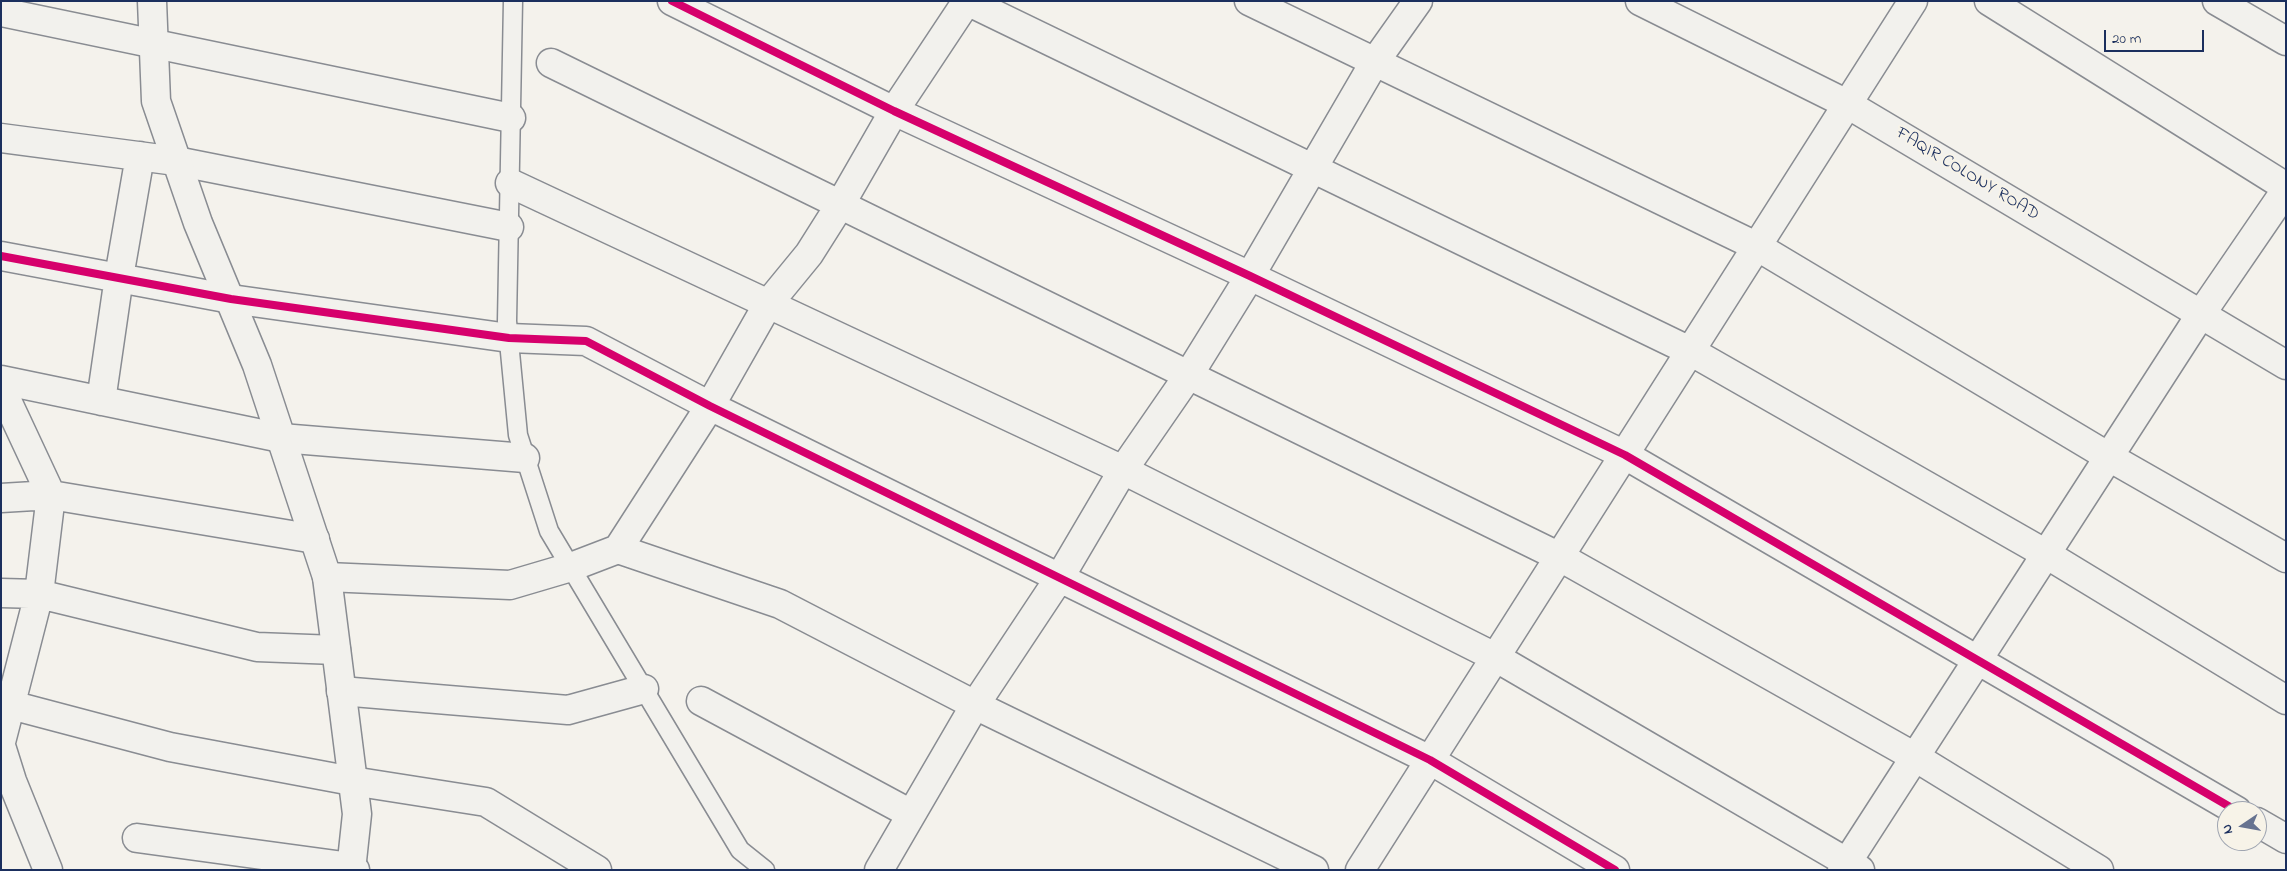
<!DOCTYPE html>
<style>
body{margin:0}
#map{position:relative;width:2287px;height:871px;overflow:hidden;background:#f4f2ec;font-family:"Indie Flower",sans-serif}
canvas{display:block}
.frame{position:absolute;inset:0;border:2px solid #1b2f5e;pointer-events:none}
.north{position:absolute;left:2217px;top:801px;width:50px;height:50px;box-sizing:border-box;background:#f7f3e8;border:1px solid #9fa5b1;border-radius:50%;rotate:258deg;font-size:14px;font-weight:700;line-height:20px;text-align:center;color:#1b2f5e}
.north::after{content:'';display:block;margin:auto;width:18px;height:22px;background:#677390;clip-path:polygon(50% 0,100% 100%,50% 72%,0 100%)}
.scale{position:absolute;left:2104px;top:30px;width:100px;height:22px;box-sizing:border-box;border:2px solid #1b2f5e;border-top:0;padding-left:6px;font-size:15px;line-height:18px;white-space:nowrap;color:#1b2f5e;-webkit-text-stroke:4px #f7f3e8;paint-order:stroke}
</style>
<div id="map">
<canvas width="2287" height="871"></canvas>
<div class="frame"></div>
<div class="north">N</div>
<div class="scale">20 m</div>
</div>
<script>
const ctx = document.querySelector('canvas').getContext('2d');
ctx.lineJoin = 'round';
function trace(path, color, width, dash) { ctx.strokeStyle = color; ctx.lineWidth = width; ctx.lineCap = dash ? 'butt' : 'round'; ctx.setLineDash(dash || []); ctx.stroke(path); }
function label(font, color, halo, rows, align = 'center') {
  ctx.font = font + ' "Indie Flower",sans-serif'; ctx.lineWidth = 4; ctx.setLineDash([]); ctx.textBaseline = 'middle'; ctx.strokeStyle = halo; ctx.fillStyle = color; for (const [text, x, y, turn = 0] of rows) {
    ctx.save(); ctx.translate(x, y); ctx.rotate((+turn || 0) * Math.PI / 180); ctx.textAlign = isNaN(turn) ? turn : align; if (halo) ctx.strokeText(text, 0, 0); ctx.fillText(text, 0, 0); ctx.restore();
  }
}
const lane = new Path2D(`
 M513,1L507,321L518,435L549,531L740,850L765,870`);
const street = new Path2D(`
 M672,1L894,111L1250,276L1625,455L2237,811
 M967,1L1692,352L2046,554L2286,700
 M1249,1L1758,247L2109,457L2286,558
 M1989,1L2286,187
 M2217,1L2286,41
 M1,12L511,118
 M551,63L1560,557L1915,757L2099,870
 M1,138L176,161L509,227
 M510,183L1123,470L1495,657L1860,870
 M1,256L231,299L509,338L586,341L710,406L1430,760L1615,870
 M1,380L281,438L525,458
 M1,388L51,495L39,594L1,742
 M101,401L119,277L140,156
 M1,498L51,495L315,539
 M618,549L780,604L975,705L1314,870
 M327,577L510,585L571,567L618,549L710,406L768,304L809,254L840,205L894,111L967,1
 M1,593L39,594L257,647L336,650
 M341,691L568,710L644,689
 M701,701L911,814
 M11,705L170,747L352,781L486,802L597,870
 M1,746L12,781L48,870
 M2257,822L2286,839
 M137,838L351,867L355,870
 M879,870L975,705L1060,577L1123,470L1188,376L1250,276L1374,63L1418,1
 M1360,870L1913,1
 M1842,870L2201,314L2286,190`);
const secondary = new Path2D(`
 M152,1L156,101L198,223L257,365L327,577L357,814L351,870`);
const primary = new Path2D(`
 M1640,1L1849,105L2286,365`);
trace(lane, '#898c92', 21);
trace(street, '#898c92', 31);
trace(secondary, '#898c92', 31);
trace(primary, '#898c92', 31);
trace(lane, '#f2f1ed', 18);
trace(street, '#f2f1ed', 28);
trace(secondary, '#f2f1ed', 28);
trace(primary, '#f2f1ed', 28);
trace(new Path2D(`
 M672,1L894,111L1250,276L1625,455L2237,811
 M1,256L231,299L509,338L586,341L710,406L1430,760L1615,870`), '#d6006c', 8);
label('18px', '#1b2f5e', '#f7f3e8', [
 ["FAQIR COLONY ROAD",1967,175,31]
]);
</script>
